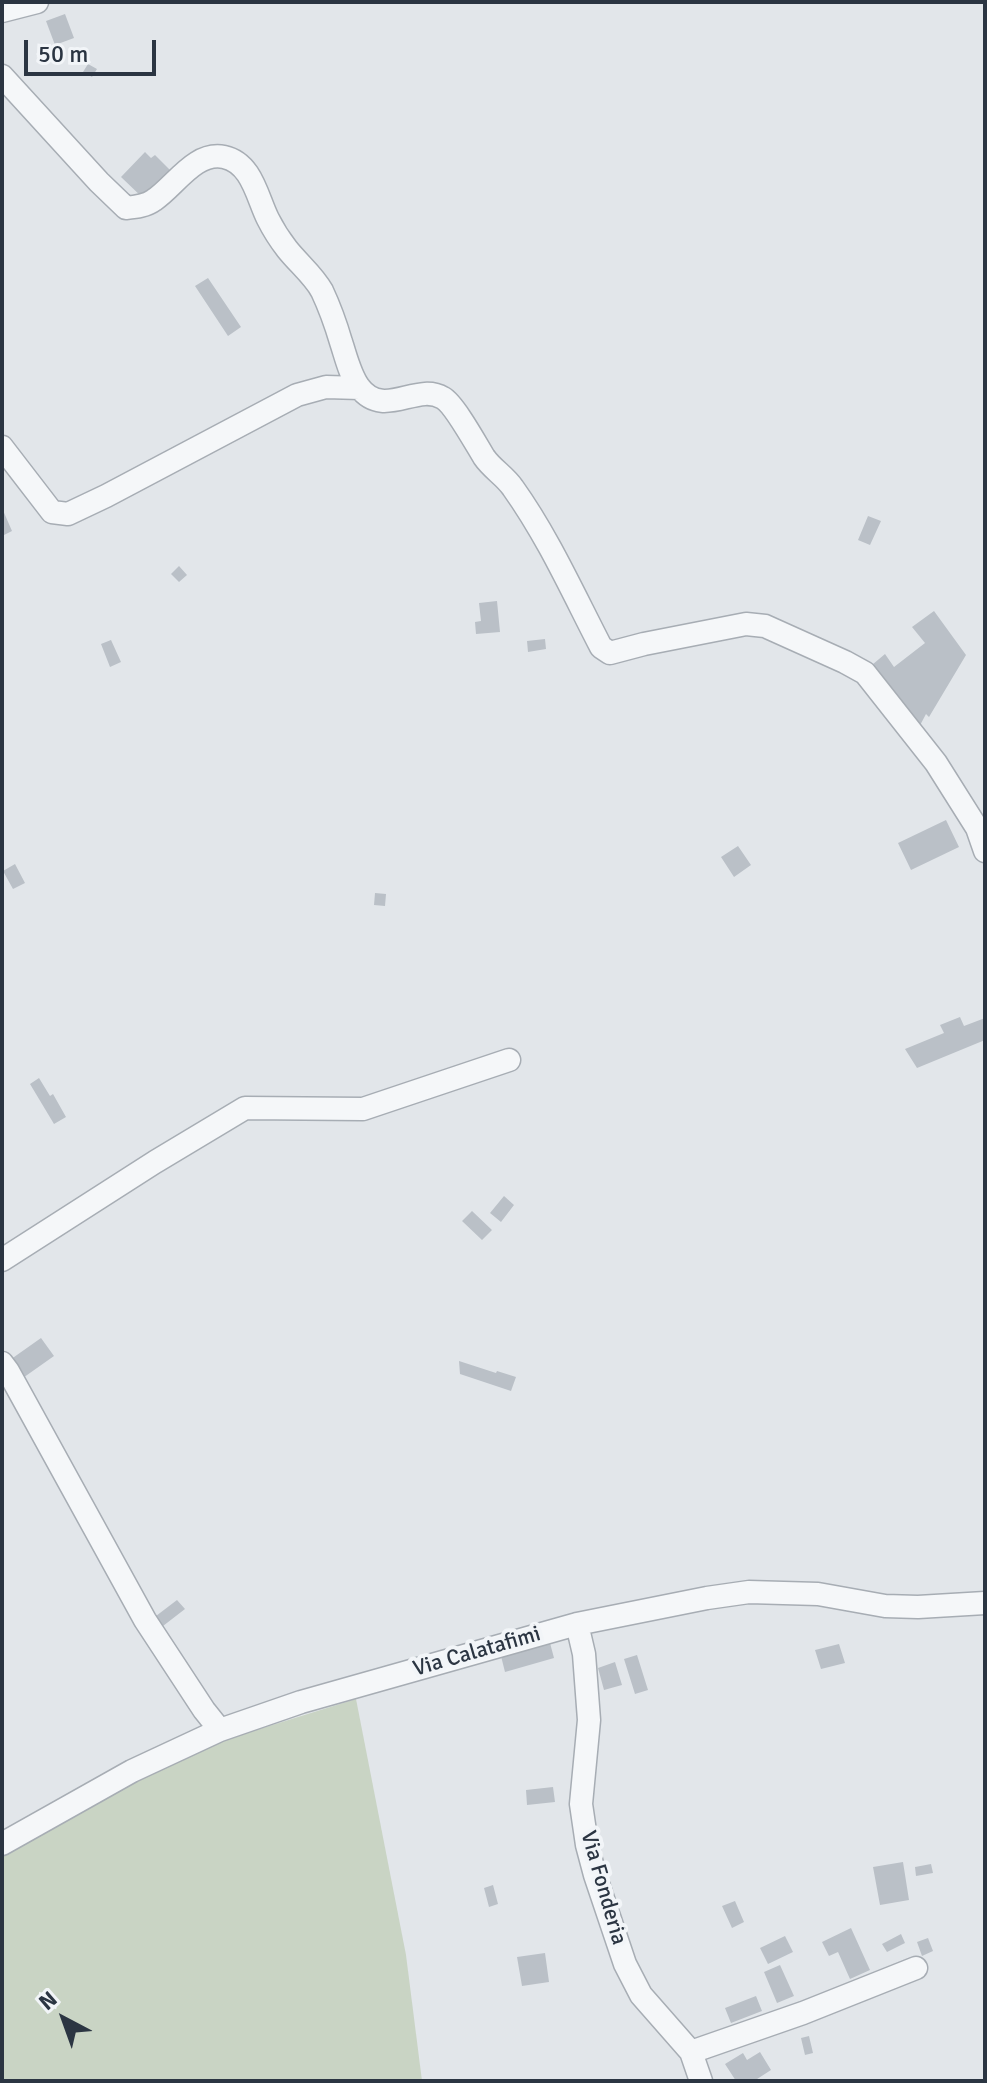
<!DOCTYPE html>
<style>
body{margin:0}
#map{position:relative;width:987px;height:2083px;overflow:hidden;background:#e2e6ea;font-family:Signika,sans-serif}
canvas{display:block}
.frame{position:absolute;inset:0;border:4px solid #2b3542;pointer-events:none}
.north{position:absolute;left:24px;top:1979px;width:80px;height:80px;-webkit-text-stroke:6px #f2f5f8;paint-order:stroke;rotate:319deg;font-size:22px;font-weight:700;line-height:32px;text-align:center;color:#2b3542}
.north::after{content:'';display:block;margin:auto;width:28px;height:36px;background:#2b3542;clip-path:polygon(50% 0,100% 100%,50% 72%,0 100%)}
.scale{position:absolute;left:24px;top:40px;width:132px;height:36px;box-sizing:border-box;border:4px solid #2b3542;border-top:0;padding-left:10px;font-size:24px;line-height:28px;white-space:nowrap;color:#2b3542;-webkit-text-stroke:6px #f2f5f8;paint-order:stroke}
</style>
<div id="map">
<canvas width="987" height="2083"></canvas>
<div class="frame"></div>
<div class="north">N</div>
<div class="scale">50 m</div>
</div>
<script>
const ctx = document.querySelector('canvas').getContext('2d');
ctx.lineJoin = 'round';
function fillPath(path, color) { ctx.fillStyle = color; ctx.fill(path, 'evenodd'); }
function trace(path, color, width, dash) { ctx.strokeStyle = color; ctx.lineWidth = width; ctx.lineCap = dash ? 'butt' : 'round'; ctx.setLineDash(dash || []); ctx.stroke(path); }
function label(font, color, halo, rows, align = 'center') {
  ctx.font = font + ' Signika,sans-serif'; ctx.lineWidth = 8; ctx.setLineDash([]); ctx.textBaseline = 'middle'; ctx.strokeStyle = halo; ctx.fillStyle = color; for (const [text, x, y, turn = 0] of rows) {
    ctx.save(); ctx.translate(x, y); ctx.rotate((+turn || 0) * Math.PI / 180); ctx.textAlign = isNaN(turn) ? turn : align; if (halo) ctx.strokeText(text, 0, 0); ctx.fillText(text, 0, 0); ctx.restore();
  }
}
fillPath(new Path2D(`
 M356,1699L406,1955L422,2081H2V1853L76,1809L221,1741Z`), '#c9d4c4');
fillPath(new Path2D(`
 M65,14L74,38L55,45L46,21Z
 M88,64L97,69L92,77L83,72Z
 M145,152L151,158L155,155L171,171L144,199L121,177Z
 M208,278L241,327L228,336L195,286Z
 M2,508L12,531L2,536Z
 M868,516L881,521L870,545L858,540Z
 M179,566L187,575L179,582L171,574Z
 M497,601L500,632L476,634L475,622L481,621L479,603Z
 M934,611L966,655L929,717L926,714L917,731L866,670L885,654L894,667L925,643L912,627Z
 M545,639L546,649L528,652L527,641Z
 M111,640L121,662L110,667L101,644Z
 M946,820L959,847L911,870L898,843Z
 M738,846L751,865L734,877L721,857Z
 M15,864L25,883L13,889L3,871Z
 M375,893L386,894L385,906L374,905Z
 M960,1017L964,1026L985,1018V1040L917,1068L905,1049L944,1033L940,1025Z
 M39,1078L50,1096L53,1094L66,1117L54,1124L30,1084Z
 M504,1196L514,1205L501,1222L490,1213Z
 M472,1211L492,1230L482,1240L462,1221Z
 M41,1338L54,1356L20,1380L7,1362Z
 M459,1361L496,1373L497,1371L516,1377L511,1391L460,1374Z
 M177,1600L185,1609L163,1626L156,1616Z
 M550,1643L554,1658L505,1672L501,1656Z
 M839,1644L845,1663L821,1669L815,1650Z
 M637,1655L648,1690L635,1694L624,1659Z
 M615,1662L622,1685L604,1690L598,1668Z
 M553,1787L555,1802L527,1805L526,1790Z
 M903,1862L909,1900L880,1905L873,1867Z
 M931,1864L933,1873L916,1876L915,1867Z
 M493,1885L498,1904L489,1907L484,1888Z
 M735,1901L744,1922L732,1928L722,1906Z
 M851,1928L870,1970L850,1979L838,1952L829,1956L822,1942Z
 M901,1934L905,1943L887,1952L882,1944Z
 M785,1936L793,1952L768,1964L760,1948Z
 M928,1938L933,1951L922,1956L917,1942Z
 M545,1953L549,1982L522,1986L517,1957Z
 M780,1965L794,1996L777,2003L764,1972Z
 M756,1996L762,2011L731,2023L725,2008Z
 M809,2036L813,2053L805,2055L801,2038Z
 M760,2052L771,2070L754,2081H736L725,2064L743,2053L747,2060Z`), '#bac0c7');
const minor = new Path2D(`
 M2,11L37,2
 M2,76L99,182L126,208C136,207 146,206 154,200C175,186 195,151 224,157C252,163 257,197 268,219C273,229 280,240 287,249C298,263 314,276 322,291C330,308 336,325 341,342C346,357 350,375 359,387C384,420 416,382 443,398C454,404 476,444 484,457C492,469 505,476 513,488C548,537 573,593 601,647L610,653L644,644L746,624L765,626L845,662L865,673L936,763L977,828L985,851
 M2,447L52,512L68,514L106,496L297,395L326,387L360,388
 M2,1260L155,1162L245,1108L363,1109L509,1060
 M2,1363L8,1371L145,1620L204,1710L220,1730
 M577,1624L584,1654L589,1720L581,1804L587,1845L595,1875L625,1964L641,1995L691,2052L701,2081
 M2,1844L132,1771L220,1730L301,1702L577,1624L707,1598L749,1592L818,1594L885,1606L918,1607L985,1603
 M691,2052L803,2013L916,1968`);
trace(minor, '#a7adb4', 25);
trace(minor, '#f5f7f9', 22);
label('22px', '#2b3542', '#f2f5f8', [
 ["Via Calatafimi",477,1652,-16],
 ["Via Fonderia",603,1888,74]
]);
</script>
